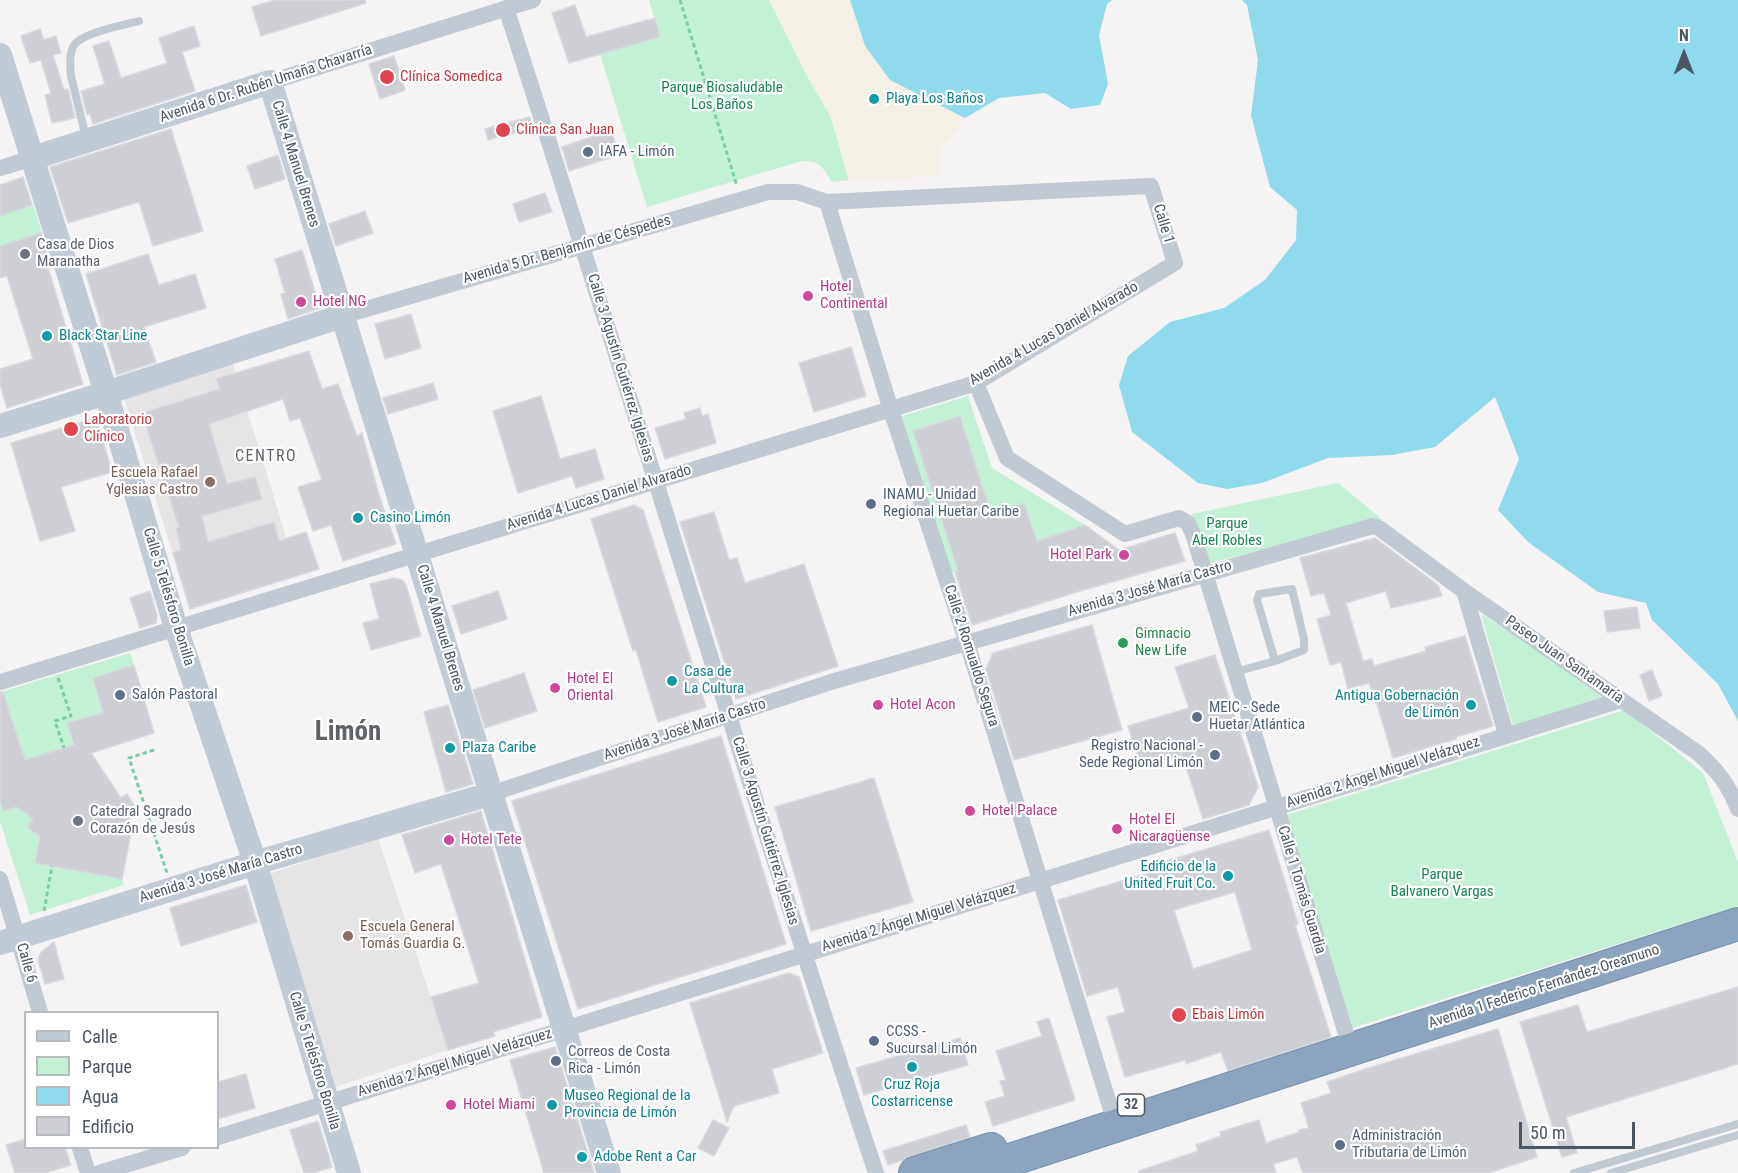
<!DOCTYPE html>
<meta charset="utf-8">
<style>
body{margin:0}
#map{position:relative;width:1738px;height:1173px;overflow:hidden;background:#f5f3f3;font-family:"Roboto Condensed",sans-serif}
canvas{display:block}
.legend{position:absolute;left:24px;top:1011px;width:195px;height:138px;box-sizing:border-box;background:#fff;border:2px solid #b7bbc0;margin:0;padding:8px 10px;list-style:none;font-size:18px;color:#4a5661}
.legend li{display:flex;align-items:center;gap:12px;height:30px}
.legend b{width:30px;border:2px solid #b7bbc0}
.north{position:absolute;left:1654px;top:24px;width:60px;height:60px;-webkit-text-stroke:4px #fff;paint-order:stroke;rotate:0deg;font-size:16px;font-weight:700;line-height:24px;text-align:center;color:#4a5661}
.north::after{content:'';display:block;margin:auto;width:21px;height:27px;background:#4a5661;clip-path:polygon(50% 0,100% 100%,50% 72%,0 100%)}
.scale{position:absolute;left:1519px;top:1122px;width:116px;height:27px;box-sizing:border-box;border:3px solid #4a5661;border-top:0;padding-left:8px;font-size:18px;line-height:21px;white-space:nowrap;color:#4a5661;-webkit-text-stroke:4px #fff;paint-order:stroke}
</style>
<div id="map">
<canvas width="1738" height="1173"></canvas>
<ul class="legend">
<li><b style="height:8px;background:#c1cbd6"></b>Calle</li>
<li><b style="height:16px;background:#c3f1d5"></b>Parque</li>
<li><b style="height:16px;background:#90daee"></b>Agua</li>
<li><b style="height:16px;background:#cdcfd5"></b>Edificio</li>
</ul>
<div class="north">N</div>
<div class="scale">50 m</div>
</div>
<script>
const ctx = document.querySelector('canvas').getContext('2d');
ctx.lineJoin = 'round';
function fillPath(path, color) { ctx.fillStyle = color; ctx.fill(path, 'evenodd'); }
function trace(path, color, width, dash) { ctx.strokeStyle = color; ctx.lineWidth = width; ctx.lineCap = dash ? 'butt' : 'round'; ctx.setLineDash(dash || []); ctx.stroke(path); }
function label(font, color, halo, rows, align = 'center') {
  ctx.font = font + ' "Roboto Condensed",sans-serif'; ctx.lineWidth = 4.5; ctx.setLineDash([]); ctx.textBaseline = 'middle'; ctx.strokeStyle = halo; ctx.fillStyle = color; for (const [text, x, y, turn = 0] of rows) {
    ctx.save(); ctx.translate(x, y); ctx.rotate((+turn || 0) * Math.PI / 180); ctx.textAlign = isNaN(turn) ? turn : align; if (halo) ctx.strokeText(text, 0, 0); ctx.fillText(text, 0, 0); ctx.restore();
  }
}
fillPath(new Path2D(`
 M233,364L298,576L190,609L124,398Z
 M378,838L448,1050L335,1087L265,875Z`), '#e6e4e5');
fillPath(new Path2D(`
 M649,0H769L810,81L831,117L849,180L832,182C822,167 821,161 802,161L647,207L600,54L660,37Z
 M33,205L42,233L0,246V216Z
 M968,396L992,468L1085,525L1037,541L1024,503L991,514L960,416L913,431L955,560L988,562L951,573L899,417Z
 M1338,483L1383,520L1210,563L1192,514Z
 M1481,614L1612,697L1513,726Z
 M130,653L134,665L93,678L103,713L67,723L77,756L91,752L95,758L84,770L57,768L52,752L25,760L9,711L0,713V692Z
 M1625,710L1703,773L1738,862V906L1352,1028L1286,815Z
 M0,786L33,819L27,828L40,837L36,863L122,879L124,885L30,915L0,821Z`), '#c3f1d5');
fillPath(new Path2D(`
 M769,0H850L865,46L890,80L965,118L939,153L940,176L849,180L831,117L810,81Z`), '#f5f0e5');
fillPath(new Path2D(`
 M850,0H1112L1107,4L1099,35L1108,84L1100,105L1071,109L1045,93L999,98L965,118L890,80L865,46Z
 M1242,0H1738V721L1718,684L1652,620L1646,603L1598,592L1528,542L1498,510L1519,459L1495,397L1435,447L1392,455L1328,458L1262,483L1227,489L1198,483L1132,432L1119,385L1128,356L1170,322L1224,308L1265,280L1296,240L1297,210L1270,187L1251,115L1258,60L1247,5Z`), '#90daee');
const building = new Path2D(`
 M275,0H365L366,3L261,36L252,7Z
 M575,5L586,37L655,18L660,37L569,63L552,13Z
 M194,26L200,46L182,52L195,91L93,124L90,114L87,115L81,91L105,84L93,46L109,41L121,78L167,63L159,38Z
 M40,29L44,40L56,36L61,53L53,55L64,90L68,89L75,118L52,123L45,95L51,94L41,60L30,63L21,36Z
 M394,56L405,90L380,99L369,64Z
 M530,117L533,128L488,140L485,129Z
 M171,129L203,231L153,246L139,202L68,223L50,167Z
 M611,130L619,155L569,171L562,147Z
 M278,155L285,179L255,189L247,166Z
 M23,177L32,205L0,216V185Z
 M545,193L552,212L519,222L513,204Z
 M365,211L373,233L336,246L329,224Z
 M41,233L50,263L47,264L83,384L7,408L0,384V369L33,359L7,276L0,278V246Z
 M302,250L320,308L288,319L281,294L285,293L275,259Z
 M148,254L159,285L195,274L206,308L144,327L156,362L117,375L86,274Z
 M411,314L421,348L385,359L375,324Z
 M851,347L866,396L814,412L799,363Z
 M309,351L322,389L338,384L357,436L362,433L379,495L396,544L343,561L331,525L313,531L298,487L322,480L300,418L290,421L283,399L209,424L227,484L255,477L262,499L202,516L208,542L274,522L279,541L306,532L319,569L190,609L173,553L181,550L176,528L179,527L142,413L220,389L216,379Z
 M433,383L438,399L388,414L383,398Z
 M541,396L560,459L595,449L604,479L576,488L572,476L518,493L493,411Z
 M700,408L702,416L708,414L716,443L665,459L655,428L686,419L684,413Z
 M960,416L991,514L1024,503L1037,541L1085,525L1119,550L1175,533L1185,561L1077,592L972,625L955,572L958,571L913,431Z
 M96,418L112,472L61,487L75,531L40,541L11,443Z
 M634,505L643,510L706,707L658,722L636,650L633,651L591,519Z
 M714,512L729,560L737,558L745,583L804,564L838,666L736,699L680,522Z
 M1375,538L1438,585L1442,596L1391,608L1386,591L1346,603L1363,661L1372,659L1374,666L1426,651L1425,647L1465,636L1493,726L1456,737V739L1393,758L1377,704H1376L1369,683L1348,689L1341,662L1330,665L1317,619L1331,615L1324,593L1311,596L1300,558Z
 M394,578L402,580L406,585L421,636L371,650L363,623L379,619L370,584Z
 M150,591L157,615L156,623L140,628L130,598Z
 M498,591L507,619L461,634L452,606Z
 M1637,607L1640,628L1607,632L1604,611Z
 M1092,625L1122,730L1014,760L986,669L993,653Z
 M1215,655L1258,787L1249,805L1203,819L1182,754L1141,768L1128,726L1189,708L1175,667Z
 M134,665L154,733L91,753L121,798L127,794L139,813L121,824L131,833L122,879L35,863L40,837L27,827L33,819L17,807L3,811L0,800V692H3L25,760L74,745L67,723L103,713L93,678Z
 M1652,670L1662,696L1649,701L1640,675Z
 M524,673L537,711L485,728L473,690Z
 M448,705L473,784L446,792L424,712Z
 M721,736L786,944L578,1009L512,801Z
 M874,778L913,902L811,931L775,807Z
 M481,811L542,1017L493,1032L495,1036L448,1050L431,997L479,983L441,864L415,873L402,835Z
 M1269,830L1298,924L1295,925L1331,1037L1228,1071L1221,1052L1186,1064L1185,1060L1125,1077L1107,1017L1125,1012L1118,987L1087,996L1058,900L1169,867L1167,861ZM1235,892L1252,950L1193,969L1174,910Z
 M246,885L257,922L181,946L170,908Z
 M54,942L64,979L45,984L38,959L41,952Z
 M789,973L799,977L823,1053L772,1069L779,1093L734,1106L727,1122L690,1003Z
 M1738,987V1064L1566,1117L1577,1153L1562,1157L1520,1022L1578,1005L1587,1032Z
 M1049,1018L1075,1100L993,1126L985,1102L1005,1096L1000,1081L1006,1080L996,1051L1042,1036L1037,1022Z
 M1498,1029L1537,1157L1488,1173H1303L1297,1157L1273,1164L1276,1173H1139V1171L1198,1151L1196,1145L1221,1136L1220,1132L1259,1120L1266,1143L1299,1132L1298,1130L1309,1128L1301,1103L1331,1093L1327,1082L1362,1070Z
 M960,1038L968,1065L864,1095L856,1068Z
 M555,1047L594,1173H544L510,1060Z
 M246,1074L255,1108L218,1119V1082Z
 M713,1120L729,1128L714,1156L698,1148Z
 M318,1121L332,1167L313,1173H304L290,1130Z
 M966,1125L970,1137L888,1165L883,1151Z
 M26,1139V1148H65L71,1165L45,1173H15L6,1145Z`);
fillPath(building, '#cdcfd5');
trace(building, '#d7d9de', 1.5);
const highway = new Path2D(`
 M915,1173L991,1149
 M970,1173L1738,924`);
trace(highway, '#7690ad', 34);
trace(new Path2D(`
 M680,0L737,186
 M58,678L71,716L55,721L64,748
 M154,750L129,758L167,873
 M44,911L52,866`), '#7ad0a6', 3, [4.5, 3]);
trace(new Path2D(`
 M86,138L71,76C70,67 69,55 73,47C79,33 124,25 139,21
 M1235,672L1275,661L1304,650V639L1292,589L1259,594L1257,600L1275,661
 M1574,1173L1738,1124
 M1611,1173L1738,1135`), '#c1cad2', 8);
trace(new Path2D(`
 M506,8C632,396 747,786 876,1173
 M270,82L533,0
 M0,168L33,158
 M827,202L891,410L967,643L1116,1126
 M976,383L1007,458L1125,534L1179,518L1188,523L1193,534L1351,1050
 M1464,591L1506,734
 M0,682L976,383L1175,263L1151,186L827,202L797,192H768L342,316
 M490,794L831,682L1373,526L1379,528L1464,591L1698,753C1718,771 1728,784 1738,809
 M0,879L40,1012
 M218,1137L1621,700
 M80,1148L88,1173
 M99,1173L182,1148`), '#c1cad2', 16);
trace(new Path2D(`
 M0,55L106,393L176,628L255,863L349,1173
 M33,158L270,82C383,446 495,810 609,1173
 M0,426L106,393L342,316
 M0,943L255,863L490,794`), '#c1cbd6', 24);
trace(highway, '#8ba5c1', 32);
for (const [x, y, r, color] of [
 [387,77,8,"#e0444e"],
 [874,99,6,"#0f9aa8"],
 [503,130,8,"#e0444e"],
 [588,152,6,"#5c6f8a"],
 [25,254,6,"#6b7280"],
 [808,296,6,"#d1479c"],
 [301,302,6,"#d1479c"],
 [47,336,6,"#0f9aa8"],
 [71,429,8,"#e0444e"],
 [210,482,6,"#8d6e63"],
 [871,504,6,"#5c6f8a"],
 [358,518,6,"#0f9aa8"],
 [1124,555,6,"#d1479c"],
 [1123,643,6,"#2e9e5b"],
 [672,681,6,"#0f9aa8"],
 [555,688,6,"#d1479c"],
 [120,695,6,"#5c6f8a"],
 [878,705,6,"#d1479c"],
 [1471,705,6,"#0f9aa8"],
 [1197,717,6,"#5c6f8a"],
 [450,748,6,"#0f9aa8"],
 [1215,755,6,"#5c6f8a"],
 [970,811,6,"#d1479c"],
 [78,821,6,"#6b7280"],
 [1117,829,6,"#d1479c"],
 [449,840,6,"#d1479c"],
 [1228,876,6,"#0f9aa8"],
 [348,936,6,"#8d6e63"],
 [1179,1015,8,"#e0444e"],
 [874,1041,6,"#5c6f8a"],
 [556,1061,6,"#5c6f8a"],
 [912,1067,6,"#0f9aa8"],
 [451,1105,6,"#d1479c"],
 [552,1105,6,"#0f9aa8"],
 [1340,1145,6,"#5c6f8a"],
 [582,1157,6,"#0f9aa8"]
]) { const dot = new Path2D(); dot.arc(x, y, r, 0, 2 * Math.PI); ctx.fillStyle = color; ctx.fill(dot); trace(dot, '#fff', 2); }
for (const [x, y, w] of [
 [1131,1105,27]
]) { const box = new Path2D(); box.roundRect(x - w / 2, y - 11, w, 22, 4.5); ctx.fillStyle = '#fff'; ctx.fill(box); trace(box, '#4a5661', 1.5); }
label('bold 14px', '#4a5661', null, [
 ["32",1131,1105]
]);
label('15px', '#be3a42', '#fff', [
 ["Clínica Somedica",400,77],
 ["Clínica San Juan",516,130],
 ["Laboratorio",84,420],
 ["Clínico",84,437],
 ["Ebais Limón",1192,1015]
], 'left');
label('15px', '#4a5661', '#fff', [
 ["Avenida 6 Dr. Rubén Umaña Chavarría",266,84,-18],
 ["Calle 4 Manuel Brenes",295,164,73],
 ["Calle 1",1163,224,73],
 ["Avenida 5 Dr. Benjamín de Céspedes",567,250,-16],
 ["Avenida 4 Lucas Daniel Alvarado",1054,334,-30],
 ["Calle 3 Agustín Gutiérrez Iglesias",620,368,73],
 ["Avenida 4 Lucas Daniel Alvarado",599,498,-17],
 ["Avenida 3 José María Castro",1150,589,-16],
 ["Calle 5 Telésforo Bonilla",168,597,73],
 ["Calle 4 Manuel Brenes",440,628,73],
 ["Calle 2 Romualdo Segura",971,656,72],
 ["Paseo Juan Santamaría",1564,660,35],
 ["Avenida 3 José María Castro",685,730,-18],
 ["Avenida 2 Ángel Miguel Velázquez",1383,773,-18],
 ["Calle 3 Agustín Gutiérrez Iglesias",765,831,73],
 ["Avenida 3 José María Castro",221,874,-17],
 ["Calle 1 Tomás Guardia",1301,890,73],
 ["Avenida 2 Ángel Miguel Velázquez",919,918,-17],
 ["Calle 6",26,963,74],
 ["Avenida 1 Federico Fernández Oreamuno",1544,987,-18],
 ["Calle 5 Telésforo Bonilla",314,1061,73],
 ["Avenida 2 Ángel Miguel Velázquez",455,1063,-17]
]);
label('15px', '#17864f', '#fff', [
 ["Parque Biosaludable",722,88],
 ["Los Baños",722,105],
 ["Parque",1227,524],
 ["Abel Robles",1227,541],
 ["Parque",1442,875],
 ["Balvanero Vargas",1442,892]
]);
label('15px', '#0d838f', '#fff', [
 ["Playa Los Baños",886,99],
 ["Black Star Line",59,336],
 ["Casino Limón",370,518],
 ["Casa de",684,672],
 ["La Cultura",684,689],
 ["Antigua Gobernación",1459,696,"right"],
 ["de Limón",1459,713,"right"],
 ["Plaza Caribe",462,748],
 ["Edificio de la",1216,867,"right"],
 ["United Fruit Co.",1216,884,"right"],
 ["Cruz Roja",912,1085,"center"],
 ["Costarricense",912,1102,"center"],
 ["Museo Regional de la",564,1096],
 ["Provincia de Limón",564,1113],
 ["Adobe Rent a Car",594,1157]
], 'left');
label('15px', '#4e5e75', '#fff', [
 ["IAFA - Limón",600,152],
 ["INAMU - Unidad",883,495],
 ["Regional Huetar Caribe",883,512],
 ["Salón Pastoral",132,695],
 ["MEIC - Sede",1209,708],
 ["Huetar Atlántica",1209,725],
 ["Registro Nacional -",1203,746,"right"],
 ["Sede Regional Limón",1203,763,"right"],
 ["CCSS -",886,1032],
 ["Sucursal Limón",886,1049],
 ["Correos de Costa",568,1052],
 ["Rica - Limón",568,1069],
 ["Administración",1352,1136],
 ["Tributaria de Limón",1352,1153]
], 'left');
label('15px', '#5b616d', '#fff', [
 ["Casa de Dios",37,245],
 ["Maranatha",37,262],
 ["Catedral Sagrado",90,812],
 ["Corazón de Jesús",90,829]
], 'left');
label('15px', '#b23c85', '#fff', [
 ["Hotel",820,287],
 ["Continental",820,304],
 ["Hotel NG",313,302],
 ["Hotel Park",1112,555,"right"],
 ["Hotel El",567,679],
 ["Oriental",567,696],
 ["Hotel Acon",890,705],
 ["Hotel Palace",982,811],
 ["Hotel El",1129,820],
 ["Nicaragüense",1129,837],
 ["Hotel Tete",461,840],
 ["Hotel Miami",463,1105]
], 'left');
label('15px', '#785e54', '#fff', [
 ["Escuela Rafael",198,473],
 ["Yglesias Castro",198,490],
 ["Escuela General",360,927,"left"],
 ["Tomás Guardia G.",360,944,"left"]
], 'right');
label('15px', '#27864d', '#fff', [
 ["Gimnacio",1135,634],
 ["New Life",1135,651]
], 'left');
ctx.letterSpacing = '1.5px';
label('16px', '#5f6368', '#fff', [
 ["CENTRO",266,457]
]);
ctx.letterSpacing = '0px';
label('bold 27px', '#5f6368', '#fff', [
 ["Limón",348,733]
]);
</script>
